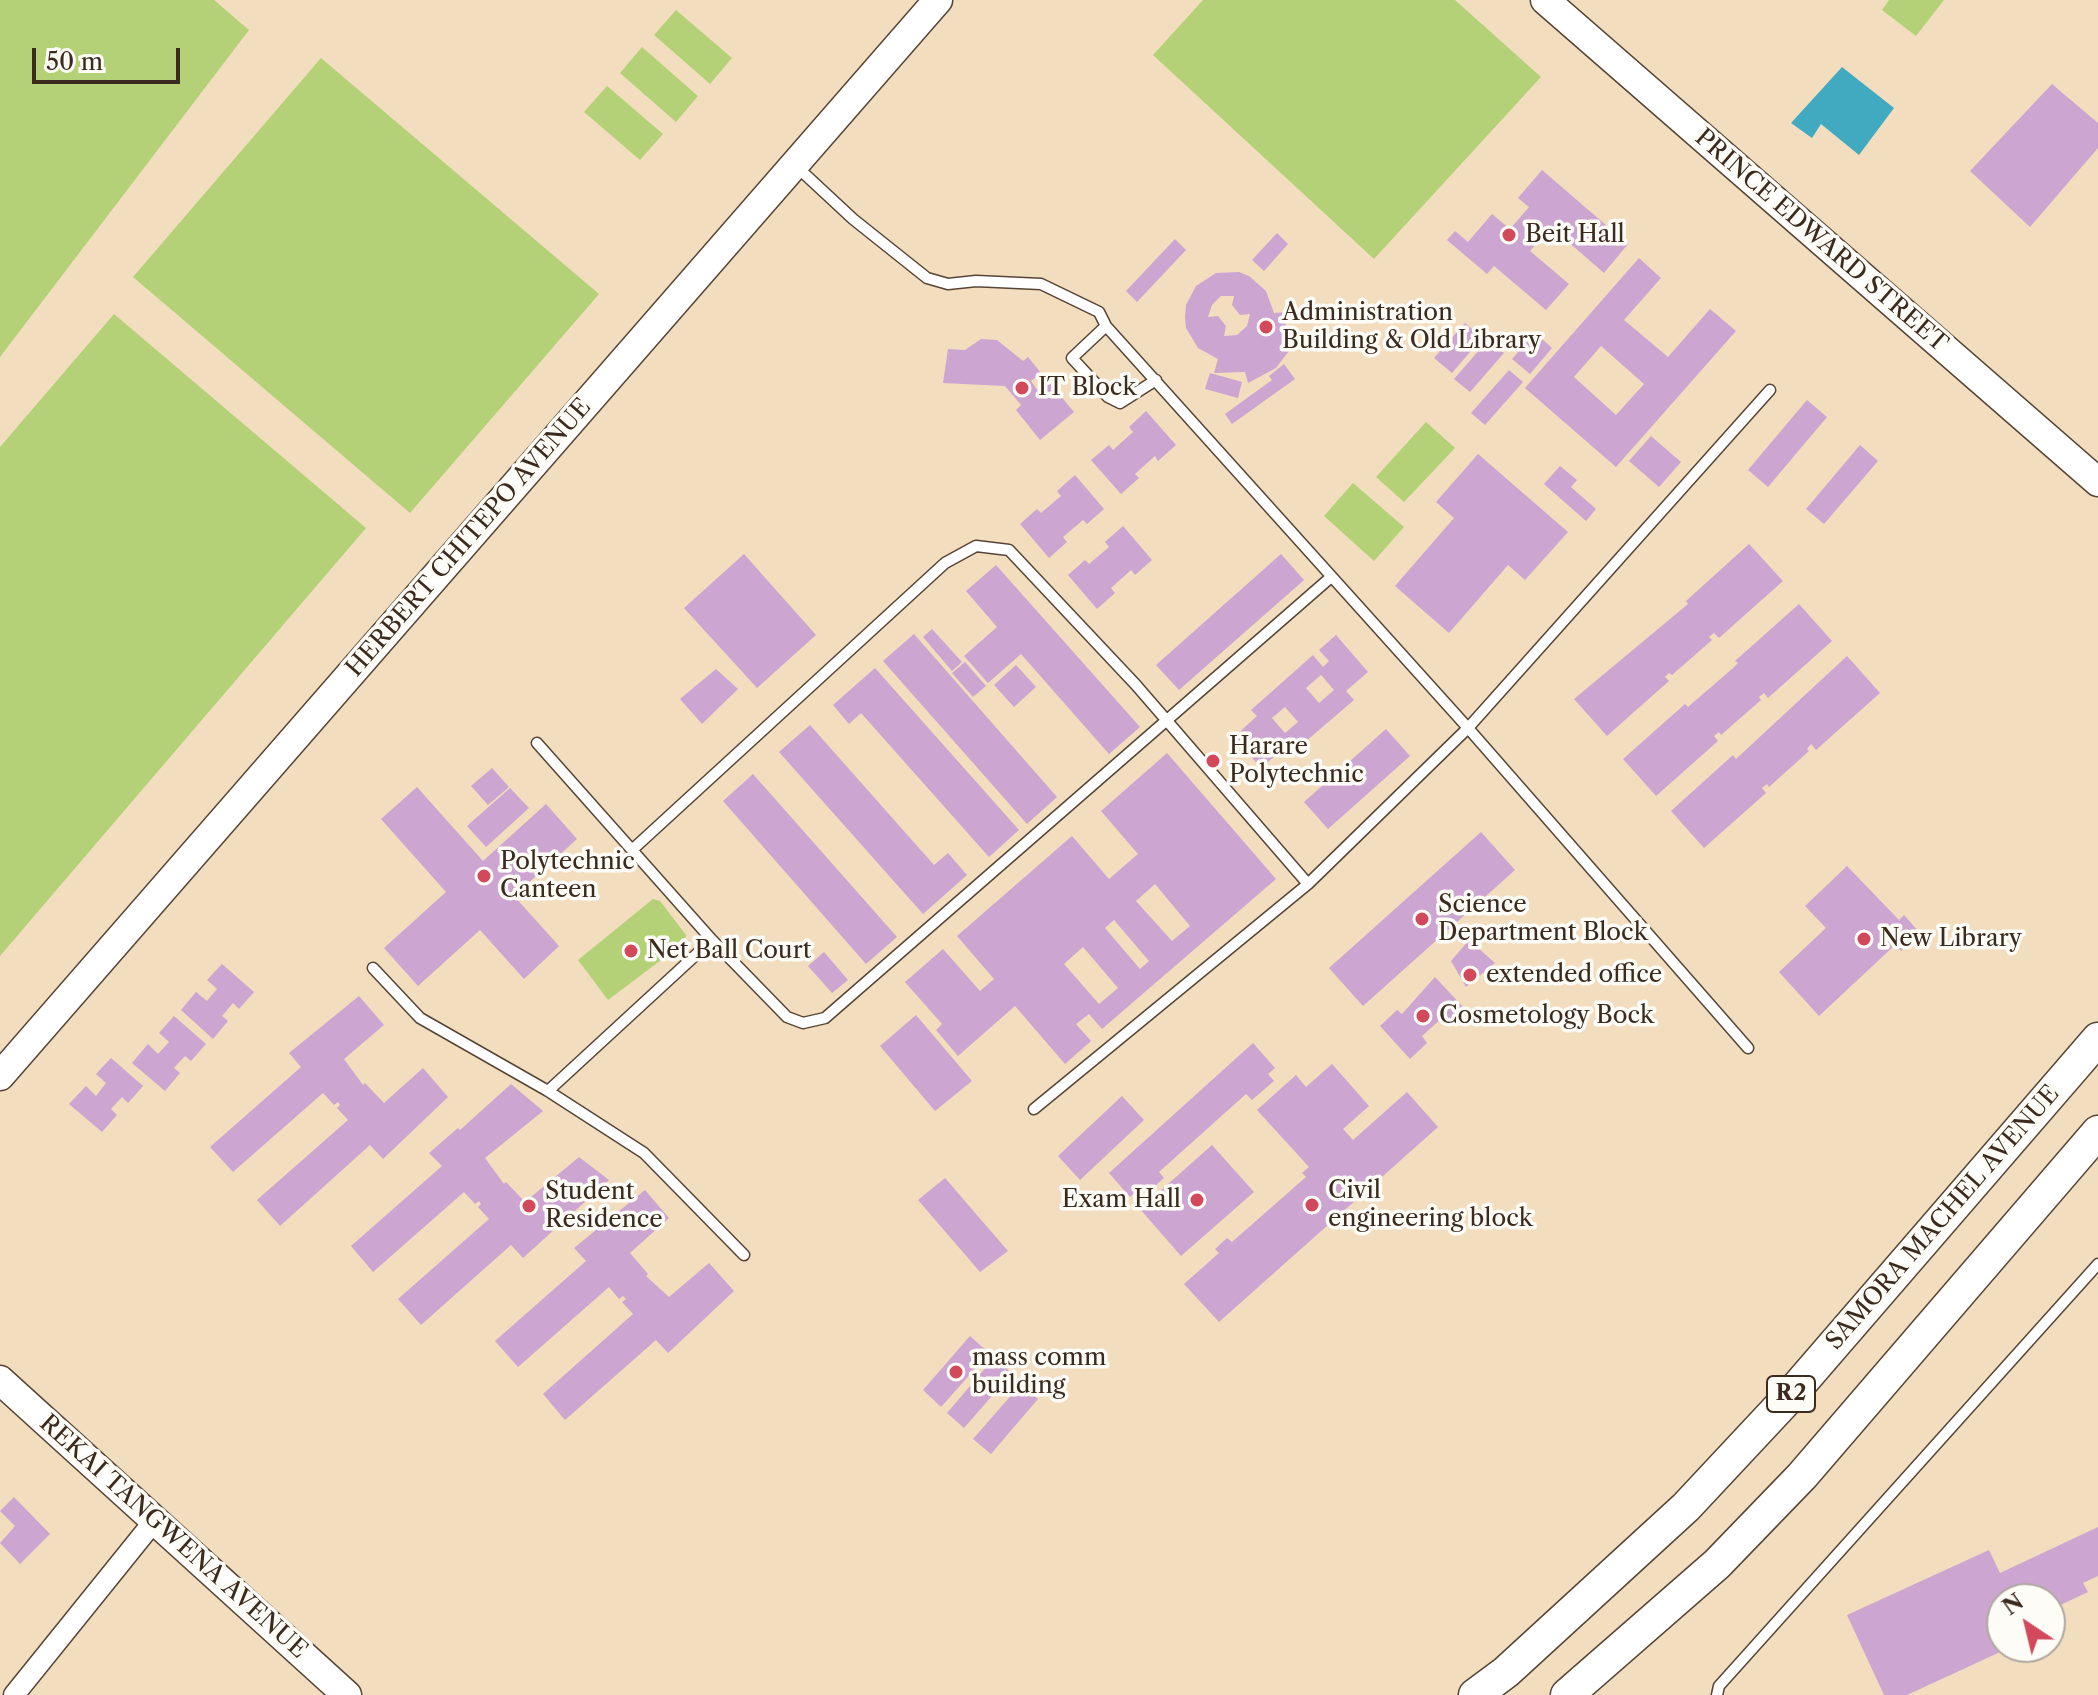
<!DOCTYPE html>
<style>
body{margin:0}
#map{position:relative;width:2098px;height:1695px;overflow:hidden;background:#f2ddbf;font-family:"Libre Caslon Text",serif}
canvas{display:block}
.north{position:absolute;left:1986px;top:1583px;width:80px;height:80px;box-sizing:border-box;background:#fdfcf7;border:2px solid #afa8a0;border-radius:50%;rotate:325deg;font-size:22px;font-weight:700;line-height:32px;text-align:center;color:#3b2a1e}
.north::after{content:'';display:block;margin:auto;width:28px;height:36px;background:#d1495b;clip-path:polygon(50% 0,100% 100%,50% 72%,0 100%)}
.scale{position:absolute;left:32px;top:48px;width:148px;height:36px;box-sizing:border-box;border:4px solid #3b2a1e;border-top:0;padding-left:10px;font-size:24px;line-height:28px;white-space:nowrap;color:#3b2a1e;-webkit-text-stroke:6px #fdfcf7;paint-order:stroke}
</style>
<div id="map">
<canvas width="2098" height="1695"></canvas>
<div class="north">N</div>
<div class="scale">50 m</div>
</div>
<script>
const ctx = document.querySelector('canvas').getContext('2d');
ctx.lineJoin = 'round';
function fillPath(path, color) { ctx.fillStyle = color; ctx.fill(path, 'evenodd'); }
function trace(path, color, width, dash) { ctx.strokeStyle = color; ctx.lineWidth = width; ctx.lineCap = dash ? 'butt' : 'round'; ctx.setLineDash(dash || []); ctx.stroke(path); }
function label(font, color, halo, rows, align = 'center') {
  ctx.font = font + ' "Libre Caslon Text",serif'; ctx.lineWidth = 7; ctx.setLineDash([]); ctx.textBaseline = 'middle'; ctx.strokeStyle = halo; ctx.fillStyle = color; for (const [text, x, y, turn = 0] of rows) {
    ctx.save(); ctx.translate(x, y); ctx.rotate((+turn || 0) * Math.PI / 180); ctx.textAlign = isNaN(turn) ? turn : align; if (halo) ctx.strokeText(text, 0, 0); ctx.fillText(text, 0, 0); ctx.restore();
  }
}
fillPath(new Path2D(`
 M0,0H214L249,30L0,357Z
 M1203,0H1455L1541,77L1374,259L1153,55Z
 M1889,0H1944L1916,36L1882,10Z
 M676,10L732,58L710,84L654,35Z
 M642,47L698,96L676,122L620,73Z
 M321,58L599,294L410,513L133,277Z
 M607,86L663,134L640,160L584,112Z
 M114,314L366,528L0,956V447Z
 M1426,422L1455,448L1404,502L1376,477Z
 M1353,483L1404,527L1374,561L1324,516Z
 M653,899L660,901L686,935L685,942L608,1000L578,960Z`), '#b4d177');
fillPath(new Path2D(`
 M1842,67L1894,108L1859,155L1821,124L1812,138L1791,123Z`), '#41aac1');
fillPath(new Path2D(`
 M2052,84L2098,123V148L2030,227L1970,171Z
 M1542,170L1628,244L1604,273L1551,227L1530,251L1569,284L1546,310L1494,266L1487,274L1447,240L1455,231L1468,242L1492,214L1510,229L1529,207L1518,198Z
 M1277,233L1288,244L1264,271L1252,260Z
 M1175,239L1186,250L1137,302L1126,291Z
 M1639,258L1661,278L1624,320L1668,357L1710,309L1736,331L1616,467L1525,388ZM1601,346L1644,384L1616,415L1574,377Z
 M1239,272L1249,276L1266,291L1274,313L1288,312L1283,338L1295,343L1276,368L1248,383L1245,372L1214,373L1218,359L1198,348L1186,328L1185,317L1186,305L1196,286L1216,273ZM1221,296H1234L1232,305L1240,315L1250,314L1247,326L1237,335L1224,336L1226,326L1218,316L1208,317L1212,305Z
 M1465,323L1482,338L1452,373L1434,358Z
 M1535,333L1552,348L1530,374L1512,359Z
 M981,339L997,340L1023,361L1028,357L1041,373L1031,381L1038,391L1049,382L1074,412L1040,440L1016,410L1021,405L1005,386L943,383L948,349L965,350Z
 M1488,340L1504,353L1470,392L1454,379Z
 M1284,364L1295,379L1232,424L1225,414L1272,380L1269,376Z
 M1509,370L1523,382L1485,425L1471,413Z
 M1210,373L1242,382L1238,398L1205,389Z
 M1807,400L1827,417L1768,487L1748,470Z
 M1146,411L1176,445L1158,461L1155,456L1135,474L1139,478L1121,494L1091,460L1109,445L1113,450L1133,432L1129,427Z
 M1651,436L1681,462L1659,487L1629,461Z
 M1860,445L1878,461L1824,524L1806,509Z
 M1478,454L1568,532L1525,580L1508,565L1449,633L1395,586L1454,518L1436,502Z
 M1560,466L1577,480L1571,487L1596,509L1586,521L1544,484Z
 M1075,475L1104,509L1087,524L1083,520L1063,537L1067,542L1049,558L1020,524L1037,509L1041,513L1061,496L1057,491Z
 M1123,526L1152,560L1135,575L1131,570L1111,588L1115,593L1097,609L1068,575L1085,560L1089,564L1109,547L1105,542Z
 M1749,544L1783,581L1719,638L1714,633L1709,637L1712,640L1672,675L1669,673L1665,677L1669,681L1607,736L1574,699L1688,604L1686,601Z
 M744,554L816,635L757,688L684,608Z
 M1281,554L1304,580L1179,690L1156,665Z
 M996,565L1140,727L1109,754L1021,654L988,683L964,656L997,627L966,591Z
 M1799,604L1832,641L1768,698L1764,693L1759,697L1761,700L1721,735L1719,732L1714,736L1718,741L1656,796L1623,759L1685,704L1688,707L1733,668L1738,663L1735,661Z
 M932,629L962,662L952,671L923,637Z
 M914,634L1057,797L1027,824L883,661Z
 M1336,635L1368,672L1346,691L1354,700L1291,754L1285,747L1261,768L1234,737L1257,716L1251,710L1313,655L1323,667L1329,661L1319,650ZM1321,675L1334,690L1319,703L1306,688ZM1285,707L1298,722L1285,733L1272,718Z
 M1847,656L1880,693L1816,750L1811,744L1807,749L1809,751L1769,787L1767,784L1762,788L1766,793L1704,848L1671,811L1733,755L1736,759Z
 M965,662L986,686L973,697L952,673Z
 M1016,665L1036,687L1014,707L994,685Z
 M875,668L1019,830L989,857L861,713L849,724L833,705Z
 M716,669L738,689L702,724L680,699Z
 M810,725L934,865L948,853L967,875L923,914L779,752Z
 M1386,729L1410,756L1328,829L1304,802Z
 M1167,753L1276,879L1102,1029L1089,1014L1076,1024L1091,1041L1065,1064L1015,1006L958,1056L936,1030L942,1024L905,982L943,949L980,991L994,979L957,936L1072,836L1109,879L1138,854L1101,811ZM1155,884L1190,926L1172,941L1136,901ZM1114,920L1149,961L1140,969L1105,928ZM1083,947L1118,988L1099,1004L1064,964Z
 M492,768L509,787L488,805L471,786Z
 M753,774L897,937L866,964L723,801Z
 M417,787L483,861L546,804L577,839L514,896L559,946L524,979L480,930L418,986L384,948L446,892L381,819Z
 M510,788L529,808L486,847L467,826Z
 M1481,832L1515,870L1363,1006L1329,968Z
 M1847,866L1899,920L1904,915L1920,933L1901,951L1895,945L1819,1016L1779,972L1826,928L1805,906Z
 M1469,940L1495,963L1466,987L1451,961Z
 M824,952L848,980L832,993L808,966Z
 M222,964L254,992L239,1009L233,1003L222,1016L228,1021L213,1039L181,1010L196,992L207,1001L217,989L207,980Z
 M1435,977L1464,1008L1447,1024L1442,1018L1422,1036L1427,1043L1410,1059L1380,1026L1397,1010L1402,1014Z
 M359,996L384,1025L344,1059L363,1085L365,1083L384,1103L423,1068L448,1097L383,1159L370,1145L280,1226L257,1200L348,1120L337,1108L340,1105L338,1102L334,1105L323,1093L233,1172L210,1147L301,1067L289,1053Z
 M916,1015L972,1081L935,1111L880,1046Z
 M174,1016L206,1044L191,1061L185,1056L174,1068L180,1073L165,1091L132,1063L148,1044L158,1054L169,1042L159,1033Z
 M1253,1043L1275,1068L1268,1074L1274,1081L1252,1100L1246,1094L1159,1172L1164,1178L1148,1192L1143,1186L1130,1197L1109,1173Z
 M111,1058L143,1086L128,1103L122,1097L111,1109L117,1115L102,1132L69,1104L86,1086L96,1096L106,1083L96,1074Z
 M1332,1064L1369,1106L1343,1129L1353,1140L1407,1092L1438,1127L1219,1322L1184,1284L1219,1253L1215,1249L1227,1238L1232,1242L1306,1177L1302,1173L1309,1167L1257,1110L1296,1075L1306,1087Z
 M511,1084L543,1111L485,1158L504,1184L506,1182L525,1202L579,1157L609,1180L523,1258L511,1245L421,1325L398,1299L489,1219L478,1207L481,1204L479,1201L475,1204L464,1192L373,1272L351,1246L442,1166L429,1153L458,1128L460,1130Z
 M1122,1096L1144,1120L1080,1180L1058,1156Z
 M1212,1145L1254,1192L1181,1256L1140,1209Z
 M945,1178L1008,1251L980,1272L918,1200Z
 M645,1190L669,1218L630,1253L648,1274L646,1276L669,1297L709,1263L734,1291L668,1353L656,1340L565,1420L543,1394L633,1314L622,1302L626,1299L623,1296L619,1299L609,1287L518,1367L495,1341L586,1261L574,1248Z
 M970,1336L989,1353L941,1407L923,1390Z
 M994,1358L1012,1373L964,1428L947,1413Z
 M1021,1384L1038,1399L991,1454L973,1439Z
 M14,1497L50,1534L20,1564L0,1543L15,1526L0,1511Z
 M2098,1527V1576L2083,1583L2088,1592L2050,1610V1599H2002V1647H2011L1907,1695H1884L1847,1615L1989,1550L2000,1573Z`), '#cca5d1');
const service = new Path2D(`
 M796,166L853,219L927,278L948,284L976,281L1041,284L1099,312L1106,326L1468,728L1748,1048
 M1106,326L1072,358L1108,397L1120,403L1156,380
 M537,743L712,940L787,1017L803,1023L825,1018L1330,578
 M632,850L945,563L976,546L1009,550L1136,685L1308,884
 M373,968L420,1018L548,1091L644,1153L744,1255
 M548,1091L712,940
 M1034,1109L1308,884L1468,728L1770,390
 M1717,1695L1719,1686L2098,1264`);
const minor = new Path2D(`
 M14,1695L155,1520`);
const secondary = new Path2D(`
 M1545,0L2098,482
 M0,1076L938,0
 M0,1380L347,1695`);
const trunk = new Path2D(`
 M1475,1695L1506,1672L1686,1507L1787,1399L2098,1039
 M1567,1695L1717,1564L1802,1476L2098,1132`);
trace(service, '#564536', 13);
trace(minor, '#564536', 23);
trace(secondary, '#564536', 31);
trace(trunk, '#564536', 35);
trace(service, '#fff', 10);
trace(minor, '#fff', 20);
trace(secondary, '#fff', 28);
trace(trunk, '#fff', 32);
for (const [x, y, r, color] of [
 [1509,235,8,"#d1495b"],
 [1266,327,8,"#d1495b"],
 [1022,388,8,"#d1495b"],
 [1213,761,8,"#d1495b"],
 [484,876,8,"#d1495b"],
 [1422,919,8,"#d1495b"],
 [1864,939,8,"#d1495b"],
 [631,951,8,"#d1495b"],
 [1470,975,8,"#d1495b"],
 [1423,1016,8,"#d1495b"],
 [1197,1200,8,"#d1495b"],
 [1312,1205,8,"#d1495b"],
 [529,1206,8,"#d1495b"],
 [956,1372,8,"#d1495b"]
]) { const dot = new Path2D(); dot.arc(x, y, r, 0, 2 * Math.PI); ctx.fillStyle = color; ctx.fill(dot); trace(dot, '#fdfcf7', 3); }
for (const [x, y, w] of [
 [1791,1394,48]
]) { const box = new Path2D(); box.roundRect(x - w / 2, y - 18, w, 36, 6); ctx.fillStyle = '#fdfcf7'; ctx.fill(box); trace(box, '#3b2a1e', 2); }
label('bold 22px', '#3b2a1e', null, [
 ["R2",1791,1394]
]);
label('24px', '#3b2a1e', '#fdfcf7', [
 ["Beit Hall",1525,235],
 ["Administration",1282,313],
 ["Building & Old Library",1282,341],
 ["IT Block",1038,388],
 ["Harare",1229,747],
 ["Polytechnic",1229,775],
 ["Polytechnic",500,862],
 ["Canteen",500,890],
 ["Science",1438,905],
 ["Department Block",1438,933],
 ["New Library",1880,939],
 ["Net Ball Court",647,951],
 ["extended office",1486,975],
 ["Cosmetology Bock",1439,1016],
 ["Civil",1328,1191],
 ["engineering block",1328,1219],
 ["Student",545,1192],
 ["Residence",545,1220],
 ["Exam Hall",1181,1200,"right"],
 ["mass comm",972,1358],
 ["building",972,1386]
], 'left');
label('24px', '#3b2a1e', '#fdfcf7', [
 ["PRINCE EDWARD STREET",1821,241,41],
 ["HERBERT CHITEPO AVENUE",469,538,-49],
 ["SAMORA MACHEL AVENUE",1943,1218,-49],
 ["REKAI TANGWENA AVENUE",173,1537,42]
]);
</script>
